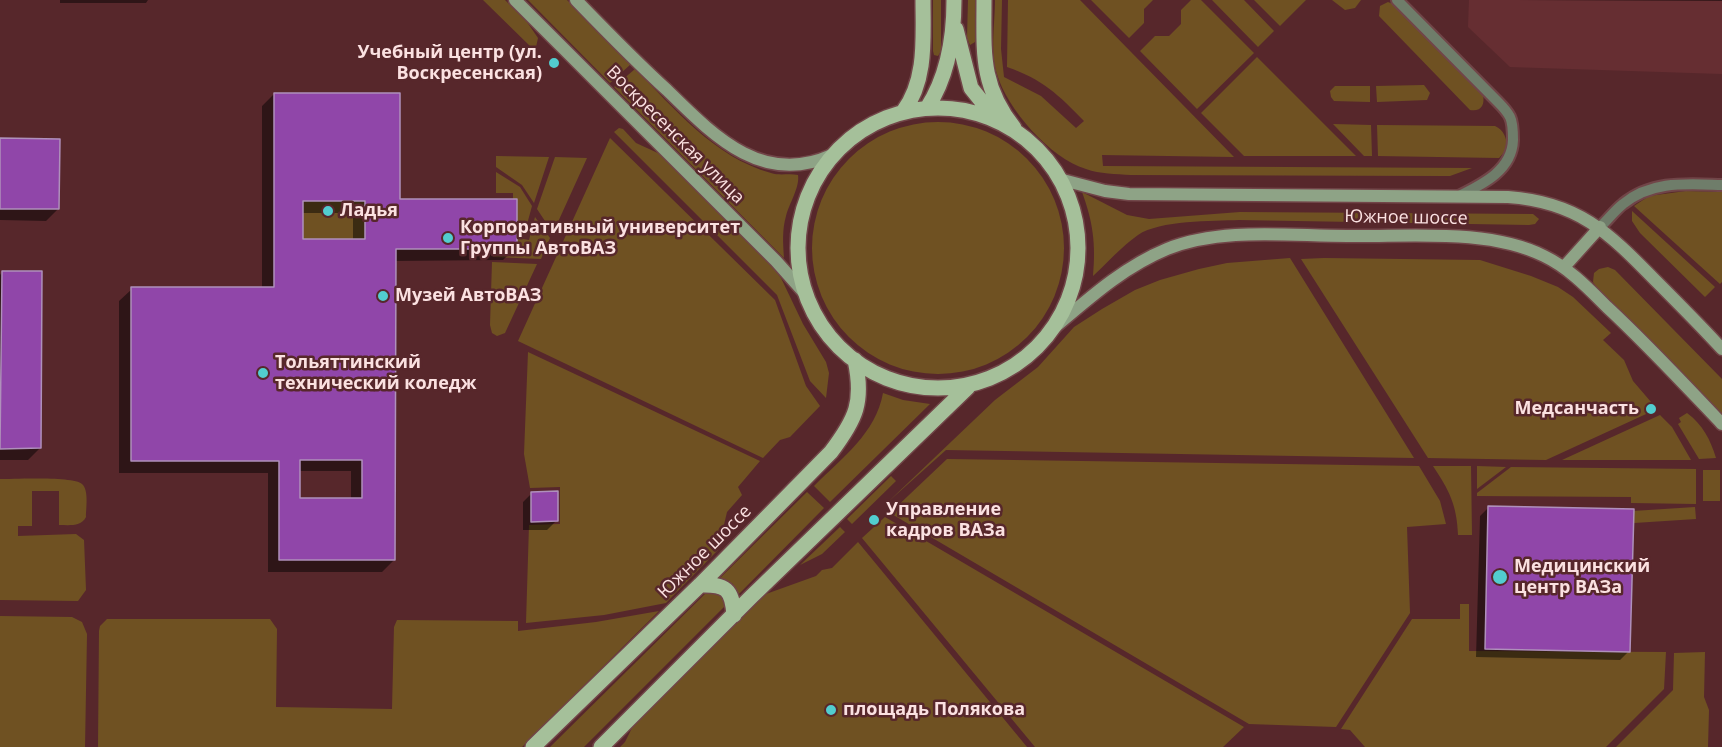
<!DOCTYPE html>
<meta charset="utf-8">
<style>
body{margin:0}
canvas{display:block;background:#57272b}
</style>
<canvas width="1722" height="747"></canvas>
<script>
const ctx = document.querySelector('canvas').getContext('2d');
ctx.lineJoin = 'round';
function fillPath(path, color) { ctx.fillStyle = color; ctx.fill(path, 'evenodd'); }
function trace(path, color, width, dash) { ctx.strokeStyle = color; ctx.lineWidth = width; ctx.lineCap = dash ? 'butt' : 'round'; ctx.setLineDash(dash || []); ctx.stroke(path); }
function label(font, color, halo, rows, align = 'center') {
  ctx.font = font + ' "Open Sans",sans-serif'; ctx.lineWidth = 5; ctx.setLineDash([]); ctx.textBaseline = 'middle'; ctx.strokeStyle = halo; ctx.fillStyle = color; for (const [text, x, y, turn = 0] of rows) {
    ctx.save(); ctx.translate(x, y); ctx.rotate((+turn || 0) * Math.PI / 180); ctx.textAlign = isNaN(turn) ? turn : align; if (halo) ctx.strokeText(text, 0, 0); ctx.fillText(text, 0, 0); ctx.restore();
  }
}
fillPath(new Path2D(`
 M1469,0H1722V74L1510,67L1468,27Z`), '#662e32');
fillPath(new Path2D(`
 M483,0H505L527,22L538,38L536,47L532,48Z
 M528,0H567L631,64L610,83Z
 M933,0H941V51L938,56L934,55L933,51Z
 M968,0H975V42L970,45L967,38Z
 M995,0H1002L1001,49L1004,77L1041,96L1076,128L1084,121C1059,95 1042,79 1007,67L1008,0H1080L1234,157L1102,155L1103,166L1472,168L1450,176H1439L1131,175C1116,174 1100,174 1086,169C1050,158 1007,109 997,74C990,53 995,22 995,0Z
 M1091,0H1153L1144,9V23L1129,38Z
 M1191,0H1201L1254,53L1197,109L1140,51L1155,36H1169L1181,24V10Z
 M1212,0H1244L1274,31L1258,47Z
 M1254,0H1306L1280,26Z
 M1332,0H1361L1355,8L1345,10Z
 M1388,2L1395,5L1483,95C1485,105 1481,112 1470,110L1379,16L1380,6Z
 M1257,57L1356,156H1244L1201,113Z
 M635,69C675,109 714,157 771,173C780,176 789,173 798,175C800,187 789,204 786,216C782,230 783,243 784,258L614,87Z
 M1424,85L1430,93L1427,100L1377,102L1376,86Z
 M1335,86H1370V102L1334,101L1331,97L1330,91Z
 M812 248a126 126 0 1 1 252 0a126 126 0 1 1-252 0Z
 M1333,124L1371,125L1372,156H1364Z
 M1377,125L1495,126C1504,130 1507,138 1507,149L1499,158L1378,156Z
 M619,128L623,129L636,143L660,154L772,266L781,278L803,324L826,362L829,373L826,398L810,381L777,295L614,132Z
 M610,138L775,300L806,386L820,406L790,437L780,440L763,458L518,341Z
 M496,156L549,157L534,203L522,185L496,167Z
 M555,157L587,158L553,233L537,209Z
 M496,172L520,187L532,206L523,239L529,240L535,217L550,238L541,259L493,257V242L513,241V193H496Z
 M1686,191L1722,192V282L1720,284L1634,206L1649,196Z
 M1082,192L1127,215L1149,219L1240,212L1533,214L1539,219L1535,224L1529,225L1239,220C1212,221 1160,220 1138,235C1122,246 1107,263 1093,276C1096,244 1093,222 1082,192Z
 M303,201H365V239H303Z
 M1632,211L1715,287L1705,297L1640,233L1632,221Z
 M1290,258L1414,458L946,450L888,502L995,400L1038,367L1074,327L1102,309L1135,290L1160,280L1199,269L1227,263Z
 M1324,258L1480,260L1531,276L1558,287L1573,297L1611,333L1603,340L1624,360L1633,381L1657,409L1546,460L1428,458L1301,259Z
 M492,262L537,264L505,333L497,336L492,333L490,325Z
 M1608,267L1615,270L1722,379V415L1597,288L1593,282L1594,273L1599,269Z
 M528,352L760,461L738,487L742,495L727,512L718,550L666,603L604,615L526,623L529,525L560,524V487L530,488L524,454Z
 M883,393L903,400L930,404L830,502L814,486C842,458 876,433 883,393Z
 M1687,413C1703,425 1710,439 1716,458L1699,459L1678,424L1681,422L1679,418Z
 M1660,415L1672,427L1691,460H1562Z
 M947,459L1419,466L1440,501L1446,524L1407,527L1410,613L1336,727L1249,724L890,513Z
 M1433,466H1471L1472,535H1458C1457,505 1449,490 1433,466Z
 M1477,466L1506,467L1477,489Z
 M1511,467L1696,469V504L1631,503V497L1477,496V493Z
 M1703,470H1720V501H1703Z
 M891,476L896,481L852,524L847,519Z
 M0,479C14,479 74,476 82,484C89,490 86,508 86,517C81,527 69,525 59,525V491H32V526H18V536L76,534L84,540L86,590L78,601L0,600Z
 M807,492L824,508L736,597L733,584L726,580L719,579Z
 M1695,507L1696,519L1634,523L1633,511Z
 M885,517L1244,727L1223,747H1035L862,538Z
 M840,527L845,532L822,554L800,565Z
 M858,542L1027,747H620L625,742L633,726L766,594L816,576L822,570L832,568Z
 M708,591H720L725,602L724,607L584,747H550Z
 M1460,604H1469V651L1666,652L1664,689L1606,747H1365L1350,730L1341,729L1412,619H1460Z
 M659,611L522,747H98L99,631L100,626L107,619H270L277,629L276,707L392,709L394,627L397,620L518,621V631L596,622Z
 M0,616L72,617L82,622L87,634L85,747H0Z
 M1705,652L1704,697L1709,710L1708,747H1616L1673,690L1674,653Z`), '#6f5122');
fillPath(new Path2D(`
 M60,0H148L146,3H60Z
 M1519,0H1722V1Z
 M274,94L398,201L515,248L503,260L394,261V560L382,572H268V473H119V301L132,289H262V106ZM301,213H353V241H301ZM299,471H351V500L299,499Z
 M0,140L58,209L46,221L0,220Z
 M2,272L40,448L28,460H0V275Z
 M532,493L556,521L547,530H523V502Z
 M1489,507L1629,651L1620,660L1476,657L1480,516Z`), '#0007');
const building = new Path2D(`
 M274,93H400V199H517V249H396L395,560H279V461H131V287H274ZM303,201H365V239H303ZM300,460H362V498H300Z
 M0,138L60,139L59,209H0Z
 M2,271H42L41,448L0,449Z
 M558,491V521L531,522V492Z
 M1488,506L1634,509L1630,652L1485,649Z`);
fillPath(building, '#9046a9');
trace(building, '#af90bb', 1.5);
const street = new Path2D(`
 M1397,0L1498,102C1502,106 1507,111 1510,117C1513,123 1513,133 1513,140C1512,171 1481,185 1457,197
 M1600,227C1608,220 1615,210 1623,204C1652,180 1688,184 1722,185`);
const secondary = new Path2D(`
 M515,0L776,261L808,297
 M576,0C606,31 635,61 667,90C713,135 762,187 832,155
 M1059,179L1105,191L1129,194L1508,197C1578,202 1608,232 1655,280C1677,302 1700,325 1722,349
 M1564,267L1600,227
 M1048,333C1085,302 1121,268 1167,249C1222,227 1289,236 1347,236C1409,237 1488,228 1544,256C1569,268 1588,288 1607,307C1647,344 1684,384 1722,424`);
const primary = new Path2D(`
 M984,0C984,52 980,85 1014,128
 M956,29L971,88L995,118
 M927,108C948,76 954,38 954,0
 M798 248a140 140 0 1 1 280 0a140 140 0 1 1-280 0Z
 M903,112C927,80 923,38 923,0
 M700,585C726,584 732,589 734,615
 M533,747L700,585L831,452C856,419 864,402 855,360
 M601,747L751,597L968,387`);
trace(street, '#714548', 14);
trace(secondary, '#714548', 15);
trace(primary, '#714548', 18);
trace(street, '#6f7d6a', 10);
trace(secondary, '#8ea386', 12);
trace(primary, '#a5c09a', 15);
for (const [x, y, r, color] of [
 [554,63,6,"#52cdcf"],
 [328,211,6,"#52cdcf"],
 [448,238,6,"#52cdcf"],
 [383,296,6,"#52cdcf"],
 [263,373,6,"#52cdcf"],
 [1651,409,6,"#52cdcf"],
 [874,520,6,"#52cdcf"],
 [1500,577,8,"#52cdcf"],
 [831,710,6,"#52cdcf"]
]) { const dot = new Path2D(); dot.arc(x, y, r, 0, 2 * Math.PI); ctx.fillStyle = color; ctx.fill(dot); trace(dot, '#57272b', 2); }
label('bold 18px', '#fbe1e1', '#57272b', [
 ["Учебный центр (ул.",542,53,"right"],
 ["Воскресенская)",542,74,"right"],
 ["Ладья",340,211],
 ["Корпоративный университет",460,228],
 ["Группы АвтоВАЗ",460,249],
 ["Музей АвтоВАЗ",395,296],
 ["Тольяттинский",275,363],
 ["технический коледж",275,384],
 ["Медсанчасть",1639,409,"right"],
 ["Управление",886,510],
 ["кадров ВАЗа",886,531],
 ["Медицинский",1514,567],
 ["центр ВАЗа",1514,588],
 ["площадь Полякова",843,710]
], 'left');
label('18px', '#fbe1e1', '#57272b', [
 ["Воскресенская улица",675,135,45],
 ["Южное шоссе",1406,218,1],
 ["Южное шоссе",705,552,-45]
]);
</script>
